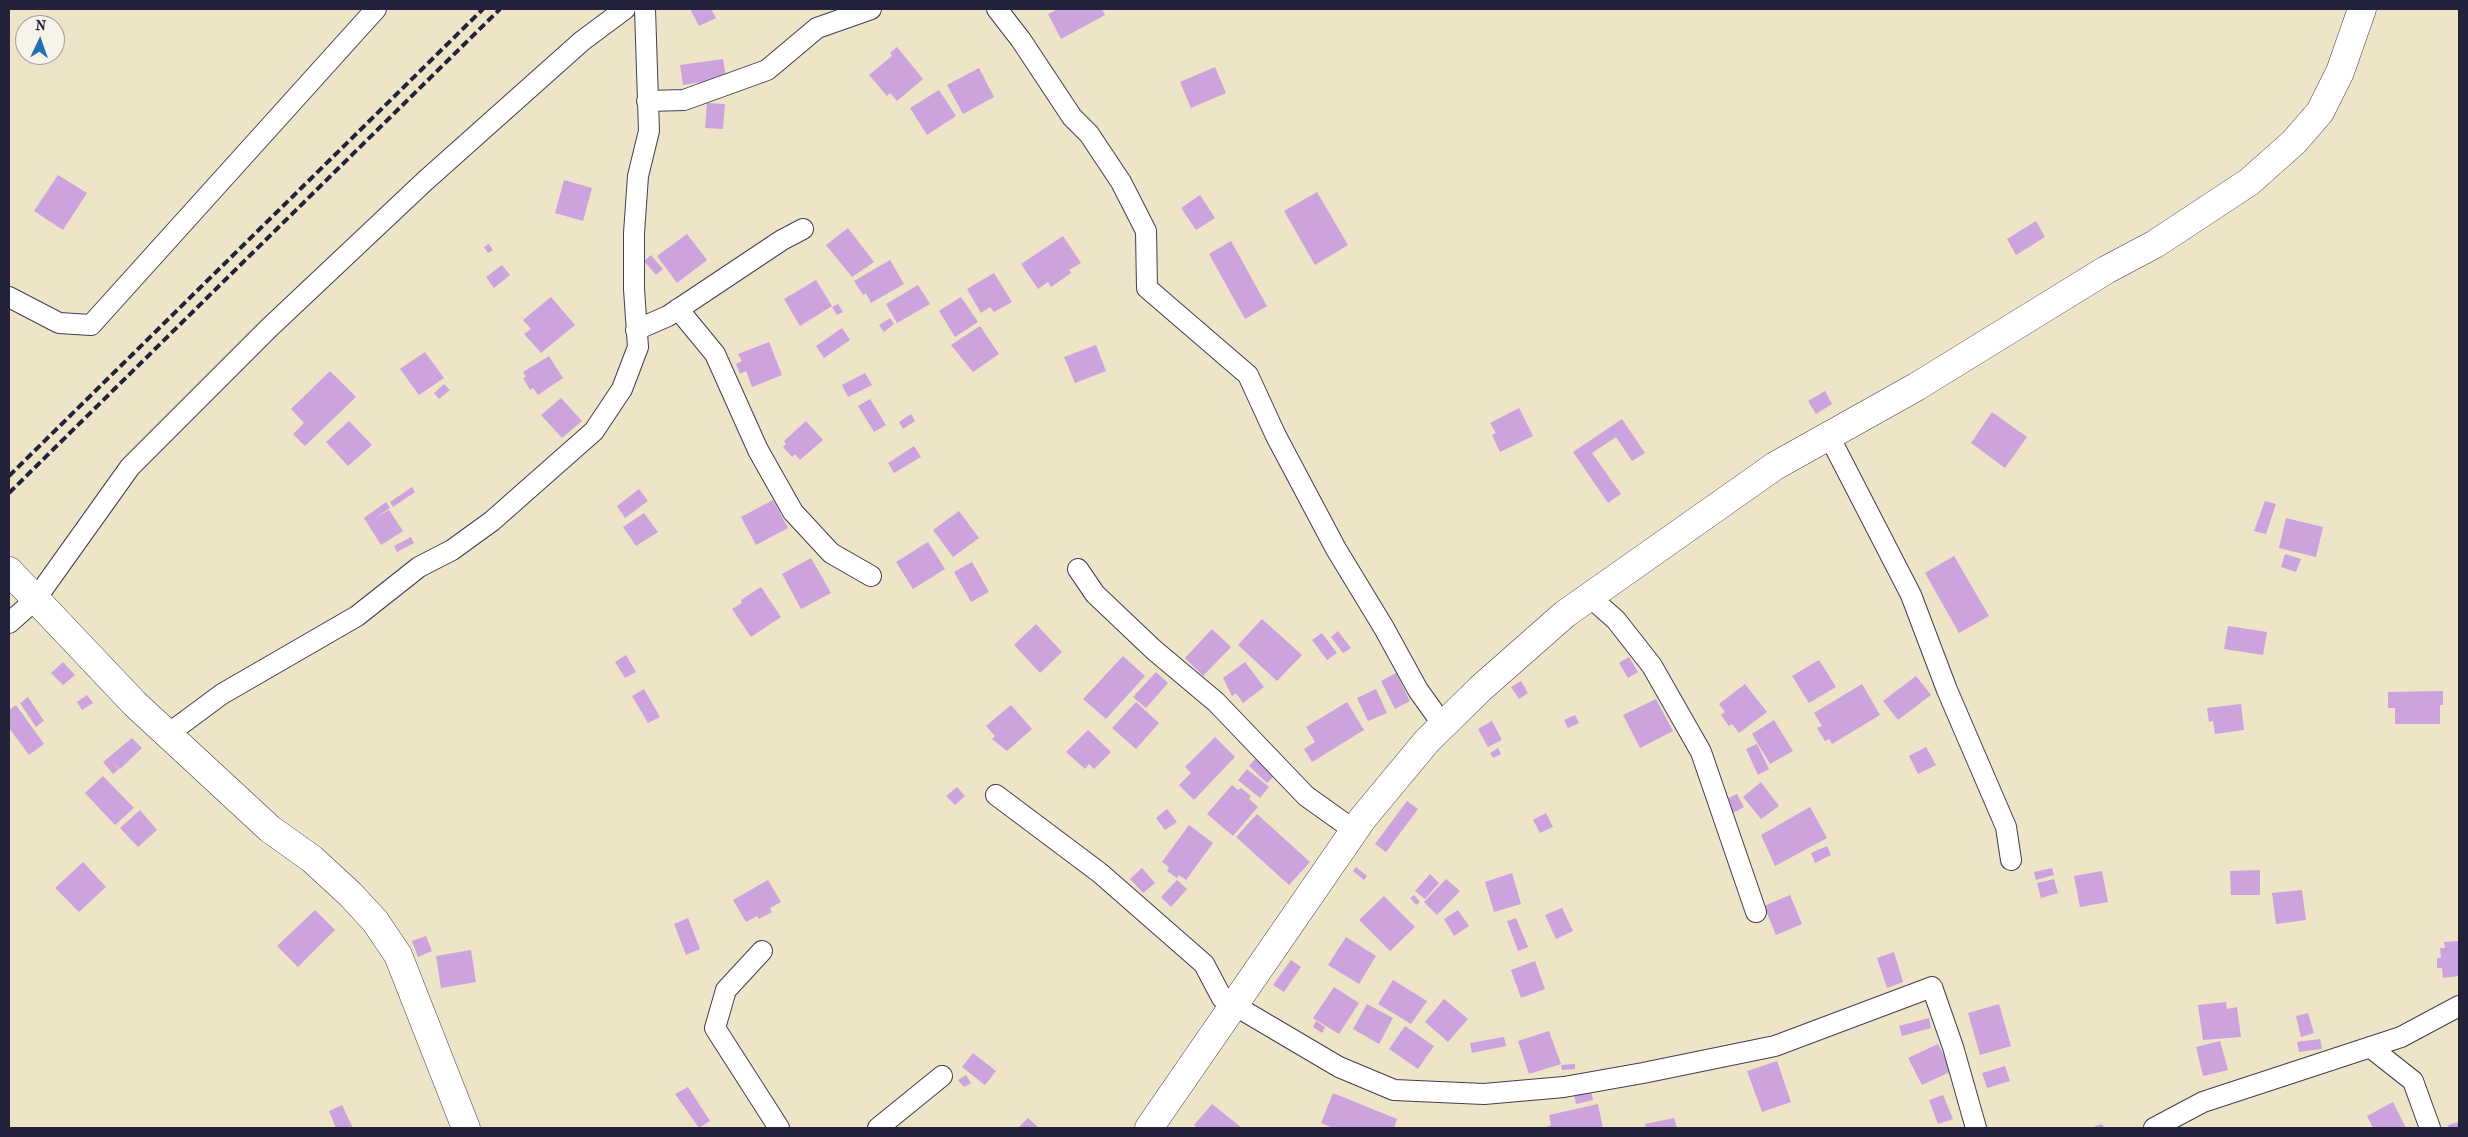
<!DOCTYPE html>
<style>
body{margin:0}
#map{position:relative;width:2468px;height:1137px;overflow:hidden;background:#eee4c7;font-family:"IM FELL French Canon",serif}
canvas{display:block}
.frame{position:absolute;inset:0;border:10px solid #22223b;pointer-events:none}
.north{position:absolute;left:15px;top:15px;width:50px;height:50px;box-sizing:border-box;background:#f7f3e8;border:1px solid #a29fa3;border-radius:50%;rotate:3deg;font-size:14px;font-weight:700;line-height:20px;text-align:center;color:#22223b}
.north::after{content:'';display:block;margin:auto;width:18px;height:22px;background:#1f6fb2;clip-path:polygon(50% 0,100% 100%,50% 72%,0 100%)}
</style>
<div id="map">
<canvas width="2468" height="1137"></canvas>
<div class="frame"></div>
<div class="north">N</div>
</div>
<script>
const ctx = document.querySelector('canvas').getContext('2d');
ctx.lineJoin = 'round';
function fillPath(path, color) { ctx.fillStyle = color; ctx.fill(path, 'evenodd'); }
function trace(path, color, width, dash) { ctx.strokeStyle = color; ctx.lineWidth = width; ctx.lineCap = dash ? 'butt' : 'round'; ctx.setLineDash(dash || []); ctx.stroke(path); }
fillPath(new Path2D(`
 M690,9H711L716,18L699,26Z
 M1058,9H1102L1105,15L1061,39L1048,14Z
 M897,47L923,79L897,101L890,93L887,96L869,75L892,56L890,53Z
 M723,59L726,78L683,85L680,65Z
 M1215,67L1226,93L1191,108L1180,82Z
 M979,68L994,97L963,114L947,85Z
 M939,90L956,116L927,135L910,108Z
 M707,103L725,104L723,129L705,128Z
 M58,175L87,193L63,230L34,211Z
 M564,180L592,188L583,221L555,213Z
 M1317,192L1348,245L1315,265L1284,211Z
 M1200,195L1215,218L1196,230L1181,208Z
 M2036,221L2045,237L2016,255L2007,239Z
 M848,228L874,262L852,277L826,245Z
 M687,234L707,260L677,283L657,256Z
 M1063,236L1081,263L1069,270L1071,273L1051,287L1048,282L1038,289L1021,264Z
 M1231,241L1267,306L1245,319L1209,254Z
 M489,244L493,250L488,253L484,247Z
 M651,255L663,269L656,275L644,261Z
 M890,260L904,284L871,303L866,293L863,295L854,281Z
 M502,265L510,275L494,288L486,277Z
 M994,273L1012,302L994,312L990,307L981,313L967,289Z
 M816,280L832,306L800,326L784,299Z
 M918,285L930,304L897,323L886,304Z
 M551,297L575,325L541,353L524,334L531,329L523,320Z
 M961,297L978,322L955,337L939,311Z
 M838,304L843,312L837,315L832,307Z
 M890,318L894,324L884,332L879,325Z
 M980,326L999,354L973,372L951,345Z
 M842,328L850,340L824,358L816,346Z
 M769,342L782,375L752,387L746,371L740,374L736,364L742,361L738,354Z
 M1096,345L1106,371L1075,383L1064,357Z
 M425,352L444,378L419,395L400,369Z
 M549,356L563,378L538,395L533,388L530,390L523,378L526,377L523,372Z
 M330,371L356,397L305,446L293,434L304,423L291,409Z
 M865,373L872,385L848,397L842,385Z
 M444,384L450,390L439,399L434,393Z
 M1825,391L1832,404L1816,414L1808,401Z
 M561,398L582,421L562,438L541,415Z
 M870,399L886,425L874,432L858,406Z
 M1519,408L1533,436L1500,452L1492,435L1496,433L1490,423Z
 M1992,412L2027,437L2005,468L1971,443Z
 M911,414L915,421L903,429L899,422Z
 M1622,419L1645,453L1632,461L1616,437L1592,453L1621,494L1608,503L1573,452Z
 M349,421L372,445L348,466L326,442Z
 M806,421L823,440L800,460L795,454L792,457L783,447L786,444L784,441Z
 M914,446L921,457L894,473L888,463Z
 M412,487L415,492L393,507L390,502Z
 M639,489L648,501L625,518L617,506Z
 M773,500L788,528L756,545L741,517Z
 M2265,501L2276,504L2266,534L2254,531Z
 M386,502L390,508L374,519L389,510L403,531L381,545L364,518Z
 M959,511L979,538L953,557L933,530Z
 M644,513L658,532L636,546L623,527Z
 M2286,518L2323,527L2316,557L2279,548Z
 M411,537L414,543L397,552L394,546Z
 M928,542L945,569L913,589L896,562Z
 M2285,554L2301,559L2296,572L2281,567Z
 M1954,556L1989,616L1959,633L1925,573Z
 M811,558L831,593L801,609L782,574Z
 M972,562L989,592L971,602L954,572Z
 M761,587L781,617L751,637L732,609L742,603L741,600Z
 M1262,619L1302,655L1277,681L1238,645Z
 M1036,624L1062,652L1040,673L1014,645Z
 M2228,626L2267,632L2263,655L2224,649Z
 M1212,629L1231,647L1203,676L1185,658Z
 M1338,631L1351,648L1343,653L1331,637Z
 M1322,633L1337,653L1327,660L1312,640Z
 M626,655L636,672L625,678L615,662Z
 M1123,656L1145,676L1106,719L1083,699Z
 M1629,657L1638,672L1628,678L1619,663Z
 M1819,660L1836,687L1809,703L1792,676Z
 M63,662L75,675L63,685L51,673Z
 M1245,662L1264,687L1243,703L1236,693L1232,696L1223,678Z
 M1156,672L1168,683L1146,708L1133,697Z
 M1396,673L1410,701L1395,709L1381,681Z
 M1916,676L1931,695L1898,720L1883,701Z
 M1521,681L1528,693L1519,699L1511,687Z
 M1745,684L1767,712L1739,733L1732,724L1729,726L1721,715L1725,712L1719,704Z
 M1862,684L1880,715L1832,744L1829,739L1825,741L1817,728L1822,726L1814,713Z
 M644,689L660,717L648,723L632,696Z
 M1376,689L1387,713L1368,721L1357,698Z
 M2443,691V705H2440V724H2395V708H2388V692Z
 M87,695L93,703L82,710L77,702Z
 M28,697L44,721L36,727L20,703Z
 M1656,699L1673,731L1640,748L1623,715Z
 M1136,702L1159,723L1136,749L1112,728Z
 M1347,702L1364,730L1312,762L1304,749L1315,742L1306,727Z
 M2241,704L2244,730L2215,734L2213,721L2209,722L2207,708Z
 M16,705L44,744L29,755L9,728V710Z
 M1011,705L1032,729L1007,751L992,739L995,736L986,726Z
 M1575,715L1579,723L1568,728L1564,720Z
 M1774,720L1793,751L1770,764L1752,734Z
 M1492,721L1502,740L1488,747L1478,729Z
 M1088,730L1111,752L1094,769L1089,764L1085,769L1066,752Z
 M1215,737L1235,757L1194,800L1179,785L1191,773L1185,767Z
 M132,738L142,748L120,769L113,763L119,769L113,774L103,762Z
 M1757,744L1769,769L1758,775L1746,749Z
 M1926,747L1936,765L1918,774L1909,756Z
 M1498,748L1501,754L1493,758L1490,753Z
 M1258,756L1277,773L1267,783L1249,766Z
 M1247,769L1269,787L1260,798L1238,780Z
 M103,776L134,808L115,825L85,793Z
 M1761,782L1779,806L1761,819L1743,797Z
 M1232,785L1238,790L1241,788L1251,796L1249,799L1258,807L1233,836L1207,814Z
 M957,787L965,796L955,805L946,796Z
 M1737,794L1744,807L1733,813L1726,799Z
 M1407,801L1418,809L1386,852L1375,844Z
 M1810,807L1827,838L1775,866L1761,835Z
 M1167,809L1177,822L1165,830L1156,818Z
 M140,810L157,830L138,847L120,828Z
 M1546,813L1553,827L1540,833L1533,820Z
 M1257,814L1310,862L1289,885L1236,837Z
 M1189,825L1213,843L1186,880L1179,875L1177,878L1167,871L1169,867L1162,862Z
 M1827,846L1831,855L1815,863L1811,853Z
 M83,862L106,887L79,912L55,888Z
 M1356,867L1367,876L1364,880L1353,871Z
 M1142,868L1155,883L1143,893L1130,879Z
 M2052,868L2054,875L2036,880L2034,872Z
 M2260,870V895H2231L2230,871Z
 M2102,871L2108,902L2080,907L2074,876Z
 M1512,873L1521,904L1494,912L1485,882Z
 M1430,874L1439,883L1425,899L1415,891Z
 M1446,879L1460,891L1437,915L1424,902Z
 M2054,879L2058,893L2041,898L2037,883Z
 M768,880L781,902L770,908L772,912L759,919L757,916L746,922L733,900Z
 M1177,880L1187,889L1171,907L1161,897Z
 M2302,890L2306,920L2276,924L2272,893Z
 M1414,895L1420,902L1416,905L1410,898Z
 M1790,895L1802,924L1776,935L1764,906Z
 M1384,896L1415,927L1390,951L1359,920Z
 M1562,908L1573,931L1556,939L1545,915Z
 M315,910L335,930L298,967L277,946Z
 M1458,910L1469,926L1454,936L1444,919Z
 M688,918L700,949L686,955L674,924Z
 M1516,918L1528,947L1518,951L1507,921Z
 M426,936L432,951L418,957L412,941Z
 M1346,937L1376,956L1359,984L1328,965Z
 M2459,941V976L2443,978L2442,968H2437V958H2441L2440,948H2445L2444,942Z
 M471,950L476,982L441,988L436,956Z
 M1894,952L1903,982L1887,988L1877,958Z
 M1291,960L1301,967L1284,992L1273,985Z
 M1535,961L1545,989L1521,998L1511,970Z
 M1393,980L1427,1001L1411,1024L1378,1004Z
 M1334,987L1359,1003L1339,1034L1313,1018Z
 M1444,999L1468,1019L1448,1042L1425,1022Z
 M2226,1002L2227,1009L2237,1007L2241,1037L2203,1040L2198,1005Z
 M1367,1004L1393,1018L1379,1044L1353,1029Z
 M1999,1004L2011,1046L1980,1055L1968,1013Z
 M2308,1013L2314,1033L2301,1037L2296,1016Z
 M1929,1018L1931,1028L1902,1036L1899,1026Z
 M1316,1021L1325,1027L1322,1033L1313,1027Z
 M1405,1026L1434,1046L1418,1069L1389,1049Z
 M1549,1031L1561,1064L1529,1074L1518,1041Z
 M1504,1037L1506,1046L1472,1053L1470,1043Z
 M2320,1039L2322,1049L2299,1052L2297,1042Z
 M2220,1041L2228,1070L2203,1076L2196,1047Z
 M1938,1044L1952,1071L1922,1085L1908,1058Z
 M973,1053L996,1071L985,1085L962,1067Z
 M1777,1061L1791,1102L1762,1112L1747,1071Z
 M1575,1064V1069L1562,1070L1561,1065Z
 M2005,1066L2010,1081L1987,1088L1982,1073Z
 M966,1075L971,1083L964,1087L958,1080Z
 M1590,1086L1593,1100L1576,1104L1573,1090Z
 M688,1087L710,1121L699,1128L675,1094Z
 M1333,1093L1397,1119L1394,1128H1333L1321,1123Z
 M1943,1095L1953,1119L1938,1124L1929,1100Z
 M2393,1102L2406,1128H2373L2367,1116Z
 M1212,1104L1242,1128H1197L1194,1125Z
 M1598,1104L1603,1128H1543L1551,1125L1549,1115Z
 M342,1105L353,1128H336L329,1111Z
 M1028,1118L1039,1128H1018Z
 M1674,1118L1677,1128H1646L1645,1124Z
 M2459,1122V1128H2449L2448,1125Z
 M2102,1124L2104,1128H2090Z`), '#cda3dd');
const street = new Path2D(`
 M997,9L1021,40L1072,117L1089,134L1121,182L1146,231L1147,288L1248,375L1276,436L1336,549L1384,628L1418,690L1443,725
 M647,101L684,100L767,70L817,28L871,9
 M9,297L59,323L91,325L376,9
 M678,309L715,354L758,450L793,512L831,553L871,576
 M636,330L668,316L782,240L803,229
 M1829,436L1911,595L1947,690L2006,827L2011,860
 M1078,569L1095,594L1154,650L1216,702L1306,796L1355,831
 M1590,597L1616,620L1652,666L1701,752L1756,912
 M9,623L35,600L130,467L269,328L425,181L582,41L625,9
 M168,734L222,694L357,616L419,567L452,550L492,521L594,431L622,389L638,347L634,289V233L638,176L649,131L645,9
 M996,795L1100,873L1204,964L1222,998L1339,1067L1394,1090L1484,1094L1564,1087L1643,1073L1775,1046L1932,987L1953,1047L1976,1128
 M762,951L726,990L715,1028L779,1128
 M2370,1047L2413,1081L2430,1128
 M878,1128L942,1076
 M2154,1128L2203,1102L2401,1037L2459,1006`);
const secondary = new Path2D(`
 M9,571L135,704L270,829L312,859L350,894L375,921L398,955L466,1128
 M1149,1128L1363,818L1427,741L1481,688L1565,614L1775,466L1916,387L2106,270L2155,244L2249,182L2294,142L2320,112L2340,72L2362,9`);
trace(street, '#413f50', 22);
trace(secondary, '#413f50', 29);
trace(street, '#fff', 20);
trace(secondary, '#fff', 28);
trace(new Path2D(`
 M9,476L483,9
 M9,493L500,9`), '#22223b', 4, [8, 4]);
</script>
